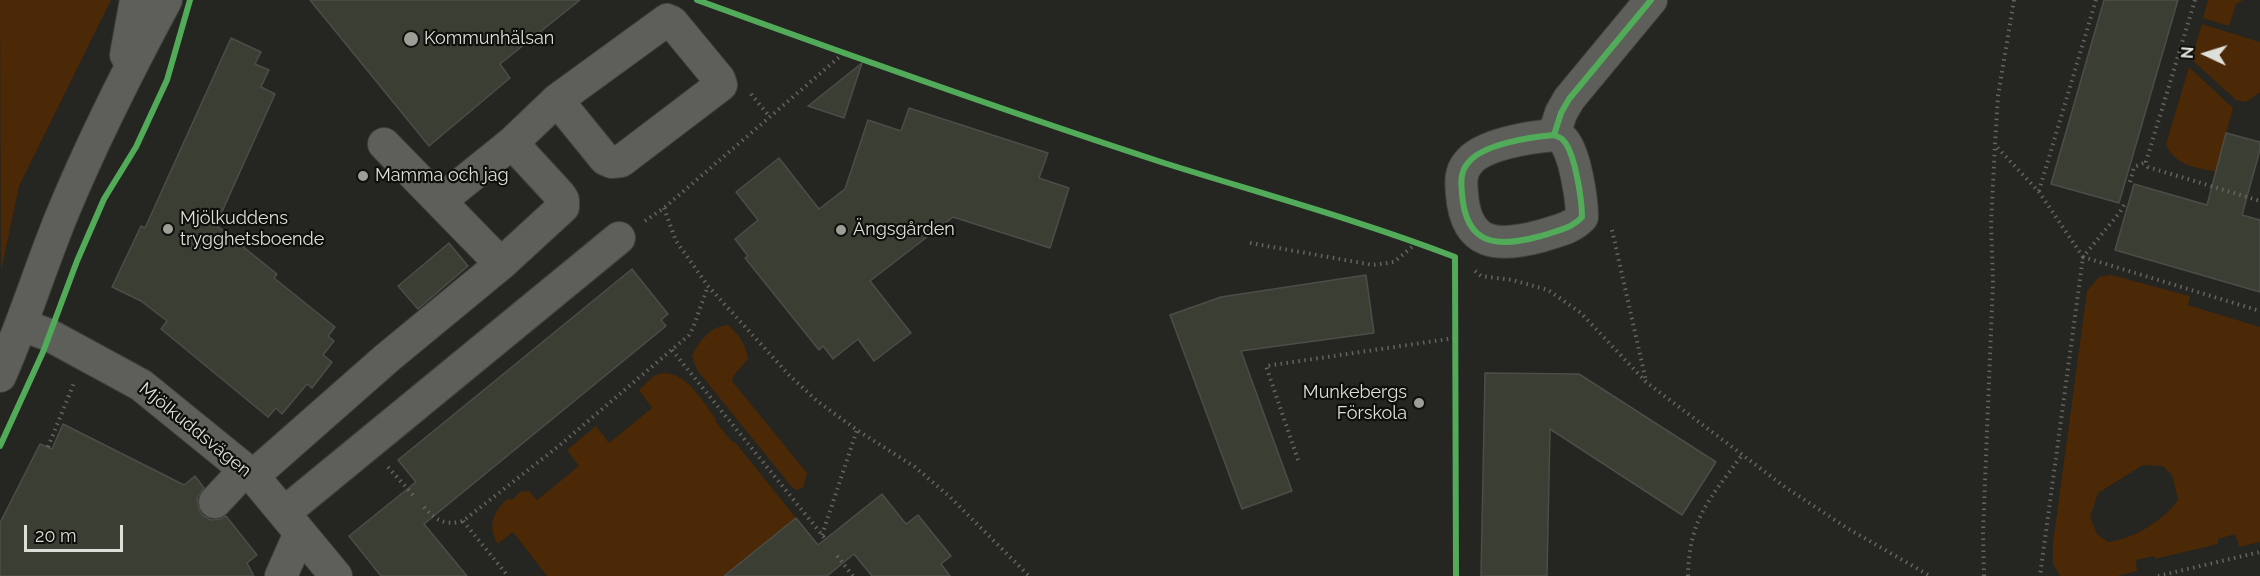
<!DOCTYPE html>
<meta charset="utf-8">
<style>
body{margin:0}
#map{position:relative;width:2260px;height:576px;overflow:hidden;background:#252521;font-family:Raleway,sans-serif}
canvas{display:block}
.north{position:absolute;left:2176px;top:24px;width:60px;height:60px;-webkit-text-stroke:4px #0f0f0c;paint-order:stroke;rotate:274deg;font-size:16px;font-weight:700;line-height:24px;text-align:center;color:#dfdfda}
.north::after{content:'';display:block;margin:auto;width:21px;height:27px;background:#dfdfda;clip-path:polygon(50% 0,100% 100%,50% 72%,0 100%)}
.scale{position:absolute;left:24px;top:525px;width:99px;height:27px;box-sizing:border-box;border:3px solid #dfdfda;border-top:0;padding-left:8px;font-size:18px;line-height:21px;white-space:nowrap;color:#dfdfda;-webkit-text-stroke:4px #0f0f0c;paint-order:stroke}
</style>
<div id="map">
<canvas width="2260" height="576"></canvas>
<div class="north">N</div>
<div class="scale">20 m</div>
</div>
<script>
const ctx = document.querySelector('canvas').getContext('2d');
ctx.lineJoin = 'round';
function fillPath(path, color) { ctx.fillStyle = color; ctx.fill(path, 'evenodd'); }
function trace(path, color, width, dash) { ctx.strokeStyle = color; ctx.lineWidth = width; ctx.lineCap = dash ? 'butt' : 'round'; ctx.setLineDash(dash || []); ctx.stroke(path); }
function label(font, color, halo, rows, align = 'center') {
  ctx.font = font + ' Raleway,sans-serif'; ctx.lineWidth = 4.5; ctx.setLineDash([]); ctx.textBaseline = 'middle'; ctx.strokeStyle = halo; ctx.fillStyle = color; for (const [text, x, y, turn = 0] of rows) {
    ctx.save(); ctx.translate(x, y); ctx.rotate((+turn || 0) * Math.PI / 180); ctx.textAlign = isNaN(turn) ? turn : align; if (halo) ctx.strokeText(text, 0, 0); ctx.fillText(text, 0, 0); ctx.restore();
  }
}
fillPath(new Path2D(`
 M0,0H111L19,186L1,272Z
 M2208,0H2243L2236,4L2229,26L2203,18Z
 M2202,24L2260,42V92L2246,102L2236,100L2191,59Z
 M2189,67L2233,108L2216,172C2195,167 2175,166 2166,144Z
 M2111,275L2190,296L2188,305L2260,327V542L2239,547L2235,534L2218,539V544L2155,559L2154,556L2136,560L2137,571L2117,576H2060L2053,564V543L2087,291L2099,277ZM2143,465L2163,466L2172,475L2178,500C2163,521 2133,539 2108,542L2097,534L2090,517L2098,493Z
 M728,325C739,334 746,345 748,359L734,375L732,381L807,473L803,488L796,490L791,486L697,370L692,357C698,341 711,326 728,325Z
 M663,373C689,374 702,401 716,419L715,421L732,442H735L796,518L724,576H547L513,532L498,544C487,527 493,512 507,499L512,500L520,492L529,491L537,500L579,466L567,450L596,426L609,443L652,408L639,390L655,375Z`), '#4b2806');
const building = new Path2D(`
 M310,0H580L500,64L510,78L429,146Z
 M2104,0H2178L2119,203L2051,184Z
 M231,38L261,52L255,64L269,70L261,87L275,94L216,225L277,274L274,278L335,327L328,336L334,341L323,355L332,362L312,388L307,384L282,414L276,408L268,417L161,329L167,321L141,301L112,287L141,226L145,228Z
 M862,63L844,118L808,106Z
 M909,108L1048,153L1039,178L1069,188L1050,248L953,217L870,281L911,333L874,361L858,339L833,359L823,346L819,350L745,258L748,256L735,239L758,220L736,192L779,158L819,209L845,189L868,120L901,131Z
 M2226,133L2260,142V150L2242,215L2260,220V292L2115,250L2134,184L2207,205Z
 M449,243L468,266L418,309L398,286Z
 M632,269L668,314L661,320L666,326L424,524L467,576H381L349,536L416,482L398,460Z
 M1366,275L1374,333L1241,351L1292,491L1242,509L1170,315L1221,297Z
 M1485,373L1579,374L1716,462L1682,515L1550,429L1547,576H1481Z
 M63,424L184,485L195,476L204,488L197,498L198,507L202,515L211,520L220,519L226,516L257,555L247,563L254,576H0V523L40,444L52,449Z
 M882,494L906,524L918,515L951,556L941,564L950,576H872L854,554L827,576H724L796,518L818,545Z`);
fillPath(building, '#3b3f33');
trace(building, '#4c4d49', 1.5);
const minor = new Path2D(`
 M126,55L136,0
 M1554,135C1556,136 1560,137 1562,139C1575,150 1582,201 1582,217C1571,229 1556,231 1541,236C1497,248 1466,246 1462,194C1461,183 1460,172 1468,163C1482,144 1531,137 1554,135L1561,113L1569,99L1651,0
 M512,143L557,100L667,20L672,22L719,79L721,85L621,161L612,162L605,159L557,100
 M440,201L512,143L559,194L563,200V207L501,264
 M22,325L49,335L141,385L253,476L336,576
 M0,376C24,322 41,265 64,210C94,138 129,69 166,0
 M253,476L387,358L501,264L384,144
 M215,502L245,470
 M284,513L619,238
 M281,576L300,533`);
trace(minor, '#40403c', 34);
trace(new Path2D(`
 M2014,0L1998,96L1995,145L2039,192L2083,257L2040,576
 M2195,0L2146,162L2148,167L2260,201
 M751,94L770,117
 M2130,182L2134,167L2146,162
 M2039,191L2096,0
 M2124,205L2120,212L2083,257L2260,311
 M664,208L676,241L708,286L789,375L817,401L857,430L915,467L950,497L1029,576
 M645,221L664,208L844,53
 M1612,230L1646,381
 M1250,243L1373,265L1394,262L1418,242
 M1475,271L1481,276L1512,280L1548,290L1581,313L1646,382L1785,487L1847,528L1930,576
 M672,350L827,541
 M48,447L74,383
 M1298,460L1266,366L1455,338
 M388,467L413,495
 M424,507C435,520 446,526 463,521L560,445L689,335L693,328L708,286
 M463,521L508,576
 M822,535L857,430
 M837,556L853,576
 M1688,576C1689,518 1710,499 1742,455
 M1984,576L1983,533L1993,281L1991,224L1995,145
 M2158,576L2260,552`), '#646462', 4, [1.5, 4.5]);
trace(minor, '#5e5e5b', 32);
trace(new Path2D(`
 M697,0C851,56 1005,111 1161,162C1259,193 1359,220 1455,257L1456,576
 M1554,135C1556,136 1560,137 1562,139C1575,150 1582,201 1582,217C1571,229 1556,231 1541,236C1497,248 1466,246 1462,194C1461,183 1460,172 1468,163C1482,144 1531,137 1554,135L1561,113L1569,99L1651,0
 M0,446L43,352L77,261L104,199L136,147L167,80L190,0`), '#51ab58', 6);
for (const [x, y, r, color] of [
 [411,39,8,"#9e9e99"],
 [363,176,6,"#9e9e99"],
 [168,229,6,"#9e9e99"],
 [841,230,6,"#9e9e99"],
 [1419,403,6,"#9e9e99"]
]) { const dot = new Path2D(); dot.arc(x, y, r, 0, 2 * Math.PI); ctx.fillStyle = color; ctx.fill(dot); trace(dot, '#0f0f0c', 2); }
label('18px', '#dfdfda', '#0f0f0c', [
 ["Kommunhälsan",424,39],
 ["Mamma och jag",375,176],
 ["Mjölkuddens",180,219],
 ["trygghetsboende",180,240],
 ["Ängsgården",853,230],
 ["Munkebergs",1407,393,"right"],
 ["Förskola",1407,414,"right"]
], 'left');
label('18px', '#dfdfda', '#0f0f0c', [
 ["Mjölkuddsvägen",195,430,39]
]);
</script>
